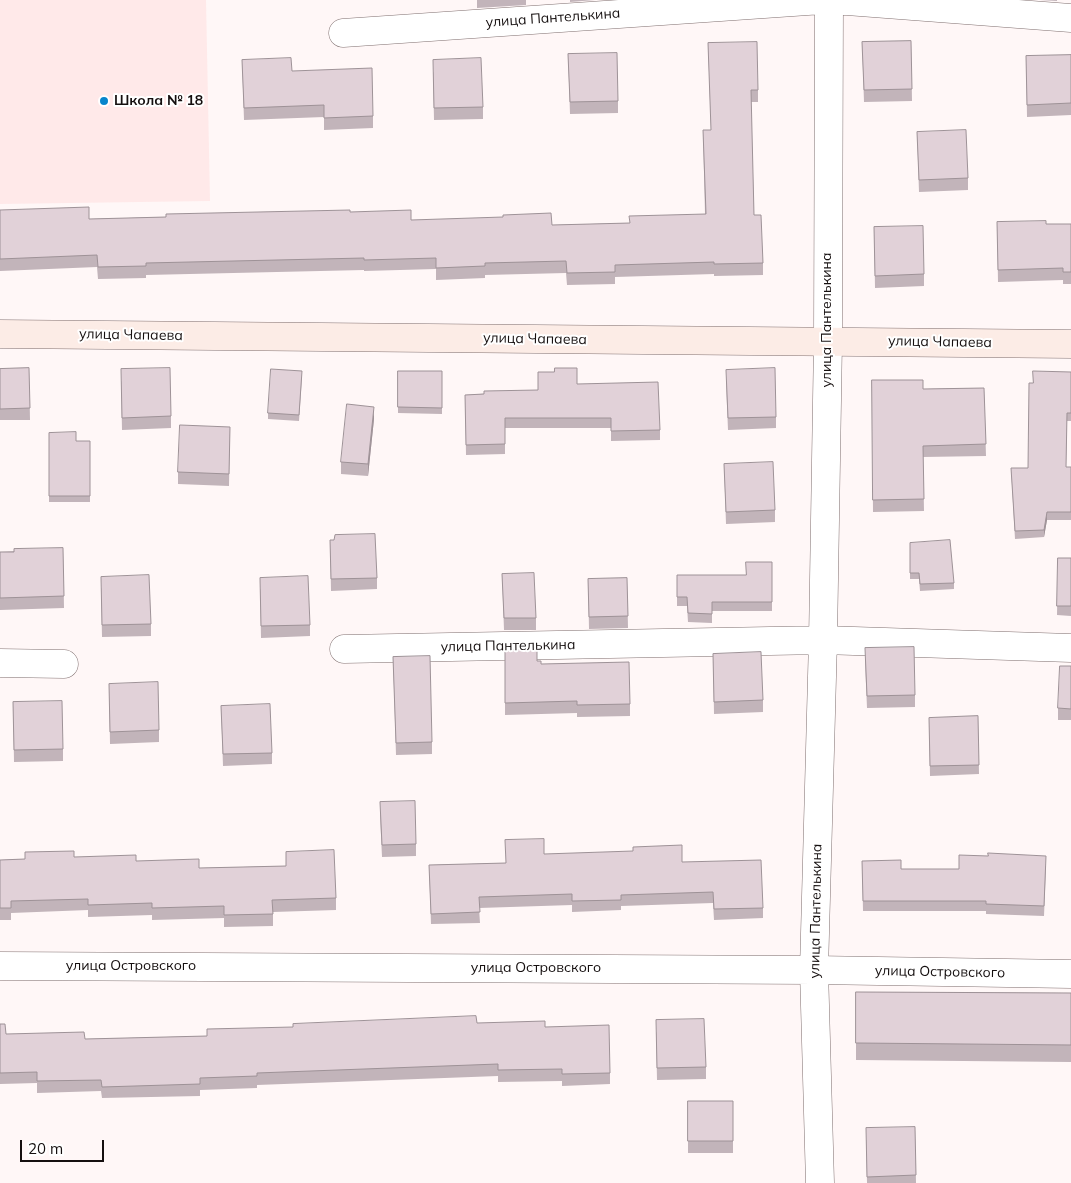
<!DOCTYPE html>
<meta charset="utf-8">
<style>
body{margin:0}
#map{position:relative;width:1071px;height:1183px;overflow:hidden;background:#fff7f7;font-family:Mulish,sans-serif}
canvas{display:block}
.scale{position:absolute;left:20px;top:1140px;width:84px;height:22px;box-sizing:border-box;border:2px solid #150f0f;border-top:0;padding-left:6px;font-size:15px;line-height:18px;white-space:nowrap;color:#150f0f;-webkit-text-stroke:4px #fff;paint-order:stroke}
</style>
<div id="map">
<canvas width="1071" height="1183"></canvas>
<div class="scale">20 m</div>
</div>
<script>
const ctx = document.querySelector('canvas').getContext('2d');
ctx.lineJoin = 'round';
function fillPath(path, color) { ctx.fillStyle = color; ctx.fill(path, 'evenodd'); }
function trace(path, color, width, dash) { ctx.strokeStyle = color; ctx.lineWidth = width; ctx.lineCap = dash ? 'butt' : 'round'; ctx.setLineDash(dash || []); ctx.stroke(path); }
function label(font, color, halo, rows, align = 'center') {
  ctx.font = font + ' Mulish,sans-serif'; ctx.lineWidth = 4; ctx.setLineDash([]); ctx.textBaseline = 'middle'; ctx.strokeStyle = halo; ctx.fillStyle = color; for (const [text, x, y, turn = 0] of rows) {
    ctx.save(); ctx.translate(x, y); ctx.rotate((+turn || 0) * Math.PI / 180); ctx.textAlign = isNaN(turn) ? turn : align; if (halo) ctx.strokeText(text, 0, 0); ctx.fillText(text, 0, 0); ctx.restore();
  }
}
fillPath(new Path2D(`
 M0,0H206L210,201L0,204Z`), '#ffe9e9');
const street = new Path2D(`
 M834,0L1071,18
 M343,33L822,0
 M344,649L823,640L1071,648
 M0,663L64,664
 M0,966L814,970L1071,974
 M820,1183L814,970L823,640L828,341L829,0`);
const secondary = new Path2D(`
 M0,334L1071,344`);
trace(street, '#807070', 29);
trace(secondary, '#807070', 29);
trace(street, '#fff', 28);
trace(secondary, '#fcece6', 28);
fillPath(new Path2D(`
 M477,0H526V5L477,8Z
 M570,0H595L570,2Z
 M1040,0H1057V1Z
 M911,41L912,101L864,102L862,42Z
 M708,43L758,90V102H751L754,215L763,263V275L714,276V274L615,277V284L567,285L566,273L485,275V278L436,280V269L364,271V270L146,275V278L98,279L97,267L0,271V210L89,219L350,212L411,220L552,225L629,223L705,214L703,130H711Z
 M568,54L618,101V113L570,114Z
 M1071,55V115L1027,117L1026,56Z
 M242,60L292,71L373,116V128L324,130V117L244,120Z
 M433,72L483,107V119L434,120Z
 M917,132L968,178V190L919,192Z
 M997,222L1046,224H1071V284H1063V280L998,282Z
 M874,227L924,274V286L875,288Z
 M29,368L30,420H0V369Z
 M398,371H442V414L398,413Z
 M1071,372V421H1067L1066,467H1071V520H1047L1044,537L1015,539L1011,468H1028L1033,383Z
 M302,377L299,421L268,419V413Z
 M872,380L923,389L984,388L986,456L923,457L924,511L873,512Z
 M121,381L171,416V428L122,430Z
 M726,381L776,417V428L728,430Z
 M577,384L660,430V440L611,441V428H505V454L466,455L465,395L538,390Z
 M374,419L368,476L341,474V462Z
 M230,427L229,486L178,484V472Z
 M49,433L76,441H90V502H49Z
 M724,464L775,510V522L726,524Z
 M330,540L377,578V589L331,591Z
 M910,543L954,583V589L920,591L919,579H910Z
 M63,548L64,608L0,610V552Z
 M1058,558H1071V616L1057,615Z
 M772,562V611H712V623L688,622L687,606H677V575H746Z
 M502,574L536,618V630H504Z
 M627,578L628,628L589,629L588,579Z
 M101,588L151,624V636L102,637Z
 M260,589L310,625V636L261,638Z
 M505,650L537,661L541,664L630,704V716L577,717V713L505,715Z
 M713,654L763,700V712L714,714Z
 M393,657L432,742V754L396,755Z
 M865,660L915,695V707L867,708Z
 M1071,666V720H1058V708Z
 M109,684L159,730V742L110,744Z
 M13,702L63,749V761L14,762Z
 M221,706L272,753V764L223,766Z
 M978,716L979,774L930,776L929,718Z
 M380,814L416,844V856L382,857Z
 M286,852L336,898V910L273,912V926L224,927V918L152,920V915L88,917V910L11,913V920H0V860L74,857L136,861L199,868L286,866Z
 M544,854L682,862L763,908V918L714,920L713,903L621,906V910L572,912V905L479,908L480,923L431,924L429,865L505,863Z
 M862,861L901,869H959L1046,866L1044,916L986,914V911H863Z
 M856,992L1071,993V1062L856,1060Z
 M477,1023L545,1027L610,1073V1084L562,1086V1081L498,1082V1076L257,1085V1088L200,1090V1096L102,1098L101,1091L37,1093V1083L0,1084V1024L6,1034L85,1039L207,1036Z
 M656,1032L706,1067V1079L657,1080Z
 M688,1101H733V1153H688Z
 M915,1127L916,1183H867L866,1140Z`), '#c2b4ba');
fillPath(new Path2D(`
 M374,407V419L368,476V464Z
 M1047,512V520L1044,537V530Z`), '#9e9297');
const building = new Path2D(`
 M911,41L912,89L864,90L862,42Z
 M757,42L758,90H751L754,215H761L763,263L714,264V262L615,265V272L567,273L566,261L485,263V266L436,268V258L364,260V258L146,263V266L98,267L97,255L0,259V210L89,207V219L166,217V214L350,210V212L411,210V220L503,217V215L551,213L552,225L630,223L629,216L706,214L703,130H711L708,43Z
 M617,53L618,101L570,102L568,54Z
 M1071,55V103L1027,105L1026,56Z
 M291,58L292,71L372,68L373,116L324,118V105L244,108L242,60Z
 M481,58L483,107L434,108L433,60Z
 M966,130L968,178L919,180L917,132Z
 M1046,221V224H1071V272H1063V268L998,270L997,222Z
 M923,226L924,274L875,276L874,227Z
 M29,368L30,408L0,409V369Z
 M170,368L171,416L122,418L121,369Z
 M555,368H577V384L658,382L660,430L611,431V418H505V444L466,445L465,395L484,394V391L538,390V372H554Z
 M775,368L776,417L728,418L726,370Z
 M271,369L302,371L299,415L268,413Z
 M398,371H442V408L398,407Z
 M1033,371L1071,372V413H1067L1066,467H1071V512H1047L1044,530L1015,531L1011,468H1028L1029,383H1033Z
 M872,380H923V389L984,388L986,444L923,446L924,499L873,500Z
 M347,404L374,407L368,464L341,462Z
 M180,425L230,427L229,474L178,472Z
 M76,432V441H90V496H49V433Z
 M773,462L775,510L726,512L724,464Z
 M375,534L377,578L331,579L330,540H334L335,535Z
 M950,540L954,583L920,584L919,573H910V543Z
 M63,548L64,596L0,598V552H14V549Z
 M1058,558H1071V606H1057Z
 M746,562H772V602H712V614L688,613L687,597H677V575H746Z
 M534,573L536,618H504L502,574Z
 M149,575L151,624L102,625L101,577Z
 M308,576L310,625L261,626L260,578Z
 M627,578L628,616L589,617L588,579Z
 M914,647L915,695L867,696L865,648Z
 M537,649V661H541V664L629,662L630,704L577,705V701L505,703V650Z
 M761,652L763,700L714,702L713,654Z
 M430,656L432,742L396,743L393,657Z
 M1060,666H1071V709L1058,708Z
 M158,682L159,730L110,732L109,684Z
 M62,701L63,749L14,750L13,702Z
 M270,704L272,753L223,754L221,706Z
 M978,716L979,765L930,766L929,718Z
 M415,801L416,844L382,845L380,802Z
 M544,839V854L633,851V847L682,845V862L761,860L763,908L714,909L713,892L621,895V900L572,901V894L479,897L480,912L431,914L429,865L506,863L505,840Z
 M334,850L336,898L272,900L273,914L224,915V906L152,908V903L88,905V899L11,901V908H0V860L25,859V852L74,851V857L136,855V861L199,859V868L286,866V852Z
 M988,853L1046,856L1044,906L986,904V901H863L862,861L901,860V869H959V855L988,856Z
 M856,992L1071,993V1045L856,1043Z
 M476,1016L477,1023L545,1021V1027L609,1025L610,1073L562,1074V1069L498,1070V1064L257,1073V1076L200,1078V1084L102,1087L101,1080L37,1081V1072L0,1073V1024H5L6,1034L84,1032L85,1039L207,1036V1029L293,1027V1024Z
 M704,1019L706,1067L657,1068L656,1020Z
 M688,1101H733V1141H688Z
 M915,1127L916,1175L867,1177L866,1128Z`);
fillPath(building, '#e1d1d8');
trace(building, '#9e9297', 1);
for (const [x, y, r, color] of [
 [104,101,5,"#0785cc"]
]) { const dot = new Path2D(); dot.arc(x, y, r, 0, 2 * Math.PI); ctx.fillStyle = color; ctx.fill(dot); trace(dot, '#fff', 2); }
label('14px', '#150f0f', '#fff', [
 ["улица Пантелькина",553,18,-4],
 ["улица Пантелькина",827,320,-90],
 ["улица Чапаева",131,335,1],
 ["улица Чапаева",535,339,1],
 ["улица Чапаева",940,342,1],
 ["улица Пантелькина",508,646,-1],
 ["улица Пантелькина",816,911,-89],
 ["улица Островского",131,966],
 ["улица Островского",536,968],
 ["улица Островского",940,972,1]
]);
label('bold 14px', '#150f0f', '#fff', [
 ["Школа № 18",114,101]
], 'left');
</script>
